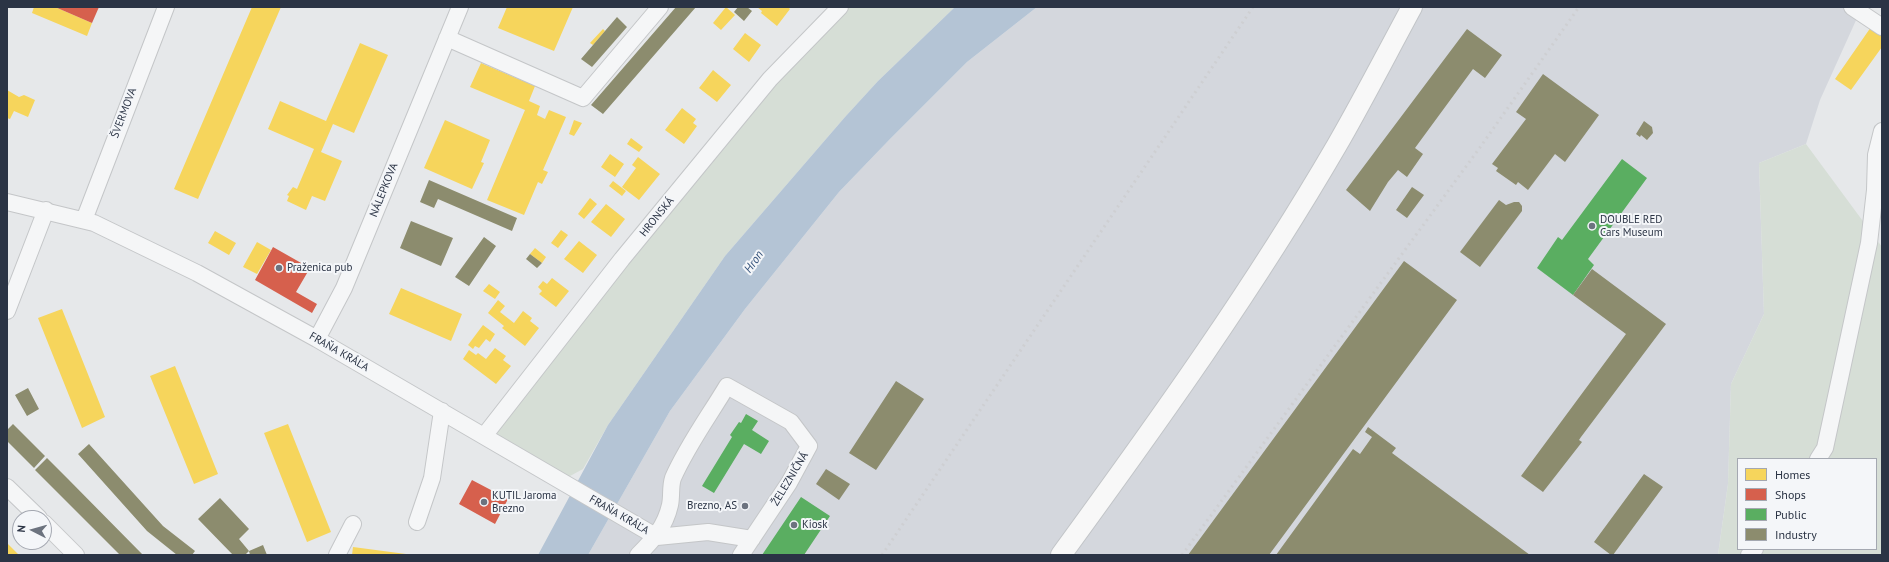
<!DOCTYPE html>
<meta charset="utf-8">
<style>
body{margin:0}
#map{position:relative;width:1889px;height:562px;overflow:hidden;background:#e6e8ea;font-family:"PT Sans",sans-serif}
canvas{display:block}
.frame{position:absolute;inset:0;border:8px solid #2b3445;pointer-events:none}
.legend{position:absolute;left:1737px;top:458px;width:140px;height:92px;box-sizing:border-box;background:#f4f6f9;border:1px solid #a4a8b1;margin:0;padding:5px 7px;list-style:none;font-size:12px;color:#2b3445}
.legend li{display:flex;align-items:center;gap:8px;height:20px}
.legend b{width:20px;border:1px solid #a4a8b1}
.north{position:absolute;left:12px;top:510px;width:40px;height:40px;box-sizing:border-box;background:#f4f6f9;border:1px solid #a4a8b1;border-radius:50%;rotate:276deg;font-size:11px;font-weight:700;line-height:16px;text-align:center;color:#2b3445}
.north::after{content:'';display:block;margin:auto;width:14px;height:18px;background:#6c737f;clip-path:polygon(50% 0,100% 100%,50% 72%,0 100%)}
</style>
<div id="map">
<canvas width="1889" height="562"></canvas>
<div class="frame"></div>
<ul class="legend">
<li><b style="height:11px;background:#f6d55c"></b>Homes</li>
<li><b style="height:11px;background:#d6604d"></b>Shops</li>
<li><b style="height:11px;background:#5aae61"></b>Public</li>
<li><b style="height:11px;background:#8c8c6e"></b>Industry</li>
</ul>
<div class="north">N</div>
</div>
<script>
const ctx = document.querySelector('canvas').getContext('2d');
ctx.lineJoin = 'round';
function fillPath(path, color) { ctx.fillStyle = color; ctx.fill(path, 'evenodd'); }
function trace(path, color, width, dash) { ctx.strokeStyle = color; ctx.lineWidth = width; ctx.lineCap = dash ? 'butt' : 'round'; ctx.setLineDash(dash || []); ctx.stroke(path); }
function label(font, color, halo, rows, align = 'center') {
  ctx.font = font + ' "PT Sans",sans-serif'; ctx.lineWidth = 4; ctx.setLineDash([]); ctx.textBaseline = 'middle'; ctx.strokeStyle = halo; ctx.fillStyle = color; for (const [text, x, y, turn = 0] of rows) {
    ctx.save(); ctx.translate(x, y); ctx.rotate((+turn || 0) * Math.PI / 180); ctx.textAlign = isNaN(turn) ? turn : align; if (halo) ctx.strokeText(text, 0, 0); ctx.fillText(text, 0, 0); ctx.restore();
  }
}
fillPath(new Path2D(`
 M1037,7H1862L1820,100L1806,144L1759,163L1764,314L1731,384L1728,484L1718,555H588L670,411L745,309L839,192L890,139L967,62Z`), '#d4d7dd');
fillPath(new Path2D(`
 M840,7H955L878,81L845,117L725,256L608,425L583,469L559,482L484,436Z
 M1806,144L1882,247V555H1718L1728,484L1731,384L1764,314L1759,163ZM1738,459H1876V549H1738Z`), '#d6ded6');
fillPath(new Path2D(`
 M955,7H1037L967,62L890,139L839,192L745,309L670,411L588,555H538L608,425L725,256L845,117L878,81Z`), '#b4c4d5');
fillPath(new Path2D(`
 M34,7H55L92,23L87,36L32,13Z
 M252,7H281L198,199L174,189Z
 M507,7H573L554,51L498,28Z
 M726,7L735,15L721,30L713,23Z
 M757,7H788L790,9L777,26L761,13L762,11Z
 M1871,27L1882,35V47L1851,90L1835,79Z
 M603,29L605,31L593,45L590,43Z
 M745,33L761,45L749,62L733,49Z
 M360,43L388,55L354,133L333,124L321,152L342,161L325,201L312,196L306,210L287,201L289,196L287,195L293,187L297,189L314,149L268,129L280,101L326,121Z
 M481,63L535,86L529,101L540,106L537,115L545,119L549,110L566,117L543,170L548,172L542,184L538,182L524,215L487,200L525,110L470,87Z
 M713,70L731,85L717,102L699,88Z
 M7,90L19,97L24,95L35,100L28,117L14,111L10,119L7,118Z
 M682,108L696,119L693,123L697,126L684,144L665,130Z
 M445,120L490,140L481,162L484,163L472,189L424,168Z
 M574,120L582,123L574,136L569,134Z
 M631,138L643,147L639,152L627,144Z
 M610,154L624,164L615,177L601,167Z
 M638,157L660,174L639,200L622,187L636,168L632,165Z
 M613,181L626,191L622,196L609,186Z
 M590,198L597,204L584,219L578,214Z
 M606,204L625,219L611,237L591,222Z
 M561,230L568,235L558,248L551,243Z
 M215,231L236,243L229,255L208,243Z
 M579,241L597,255L583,273L564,259Z
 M257,242L271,250L257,274L243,267Z
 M535,248L546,257L542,263L530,254Z
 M552,278L569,291L556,307L539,294L542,291L538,287L543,281L547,284Z
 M489,284L500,292L495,299L483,291Z
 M401,288L462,314L451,341L389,314Z
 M498,300L505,306L500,312L514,323L523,311L532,318L530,321L539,328L525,346L502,328L504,326L488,313Z
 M62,309L105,417L82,428L38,318Z
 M483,325L495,334L490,342L486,339L479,348L475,346L473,349L468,345Z
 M495,348L506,356L503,360L511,366L496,384L463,359L469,350L476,355L478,353L486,359Z
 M175,366L218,474L194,484L150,376Z
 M288,424L331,532L307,542L264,433Z
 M7,543L19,555H7Z
 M353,547L406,554V555H352Z`), '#f6d55c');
fillPath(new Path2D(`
 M55,7H99L92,23Z
 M273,247L310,268L296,292L317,304L312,313L255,280Z
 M472,480L508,499L495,524L459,504Z`), '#d6604d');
fillPath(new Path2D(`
 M1622,159L1647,178L1588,259L1594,265L1573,295L1537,268L1558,237L1562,240Z
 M746,414L758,421L752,430L769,441L761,454L744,444L714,493L702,486L732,437L730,435L739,422L741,423Z
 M801,497L830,516L804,555H762Z`), '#5aae61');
fillPath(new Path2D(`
 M676,7H696L603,114L591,105Z
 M738,7H747L752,11L744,21L734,12Z
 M617,17L627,27L592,67L581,59Z
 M1467,29L1502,55L1485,78L1473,69L1415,148L1423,154L1407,177L1398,170L1388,182L1370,211L1346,190Z
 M1543,74L1599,115L1565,162L1555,154L1528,190L1518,182L1516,185L1496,171L1498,168L1492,164L1526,119L1516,112Z
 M1644,121L1652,127L1653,133L1647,140L1641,135L1640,137L1636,134Z
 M429,180L517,218L512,231L438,199L434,208L420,202Z
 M1412,187L1424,195L1407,218L1396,210Z
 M1499,200L1506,205L1514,202H1519L1522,206V211L1480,267L1460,252Z
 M411,221L453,238L441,266L400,248Z
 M484,237L496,246L469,286L455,277Z
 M530,254L542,263L537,268L526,259Z
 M1404,261L1457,300L1269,555H1188Z
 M1592,269L1666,324L1581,437L1579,440L1582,442L1543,492L1521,476L1626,334L1573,295Z
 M896,381L924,399L876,470L849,453Z
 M28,388L39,409L27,416L15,395Z
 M13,424L45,456L34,468L7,441V430Z
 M1368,427L1396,448L1392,453L1530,555H1276L1353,449L1360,454L1372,437L1365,432Z
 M89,444L163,526L195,551L192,555H177L147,531L78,454Z
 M47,458L68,479L143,555H120L35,470Z
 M826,469L850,484L839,500L816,484Z
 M1644,474L1663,487L1613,555H1611L1594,542Z
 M220,498L249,529L239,539L249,551L263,545L267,555H250L249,551L245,555H233L198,519Z`), '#8c8c6e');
const minor = new Path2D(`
 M1852,7L1882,27
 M447,38L583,98L660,7
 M7,202L94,223L197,273L317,339L657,537
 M84,220L166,7
 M7,311L46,210
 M317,339L344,288L460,7
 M484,436L622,259L770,79L840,7
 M1818,459L1825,448L1869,243L1875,190L1876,155L1882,131
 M7,487L39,518
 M417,522L432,478L442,411
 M44,523L76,555
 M657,537L708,532L752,539
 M337,555L353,524
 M638,555C653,540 665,527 670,505C672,496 670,487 673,478C687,446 709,416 727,386L791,422L809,446L789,483L741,555
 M1749,555L1755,549`);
const major = new Path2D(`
 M1061,555C1158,422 1254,288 1337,145C1363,100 1387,53 1412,7`);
trace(minor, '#c4c6c8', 18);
trace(major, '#c2c5c8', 22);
trace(minor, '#f5f6f7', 16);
trace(major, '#f8f8f8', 20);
trace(new Path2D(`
 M882,555L1253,7
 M1182,555L1481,146L1579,7`), '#cecfd2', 3, [2, 4]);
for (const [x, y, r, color] of [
 [1592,226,4,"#6c737f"],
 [279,268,4,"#6c737f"],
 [484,502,4,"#6c737f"],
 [745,506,4,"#6c737f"],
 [794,525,4,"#6c737f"]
]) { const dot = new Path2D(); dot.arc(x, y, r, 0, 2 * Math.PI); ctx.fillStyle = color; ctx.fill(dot); trace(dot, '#f4f6f9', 1.5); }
label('11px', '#2b3445', '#f4f6f9', [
 ["ŠVERMOVA",124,113,-69],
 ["NÁLEPKOVA",384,190,-68],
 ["HRONSKÁ",657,217,-51],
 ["FRAŇA KRÁĽA",339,352,30],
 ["ŽELEZNIČNÁ",790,479,-59],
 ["FRAŇA KRÁĽA",619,515,30]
]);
label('11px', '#2b3445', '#f4f6f9', [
 ["DOUBLE RED",1600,220],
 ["Cars Museum",1600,233],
 ["Praženica pub",287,268],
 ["KUTIL Jaroma",492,496],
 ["Brezno",492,509],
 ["Brezno, AS",737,506,"right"],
 ["Kiosk",802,525]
], 'left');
label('italic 12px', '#34527a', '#f4f6f9', [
 ["Hron",754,262,-55]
]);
</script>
